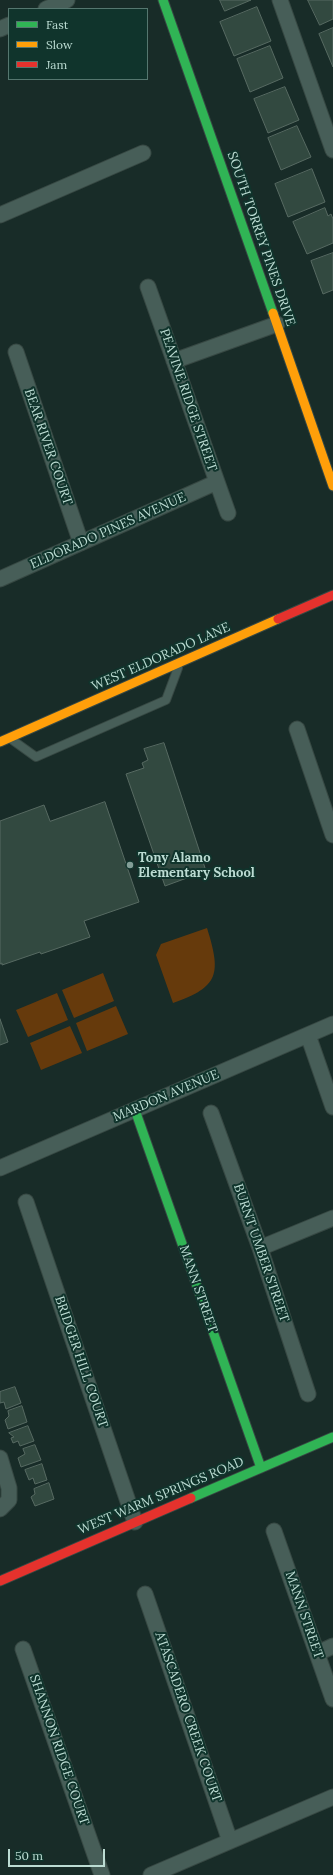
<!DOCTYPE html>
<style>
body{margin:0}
#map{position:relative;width:333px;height:1875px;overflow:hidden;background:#182c28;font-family:Lora,serif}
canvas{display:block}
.legend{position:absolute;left:8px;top:8px;width:140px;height:72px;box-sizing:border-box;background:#10342c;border:1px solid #55776f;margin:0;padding:5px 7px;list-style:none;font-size:12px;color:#bcdcd3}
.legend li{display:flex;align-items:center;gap:8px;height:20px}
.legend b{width:20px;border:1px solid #55776f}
.scale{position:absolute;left:8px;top:1849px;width:97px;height:18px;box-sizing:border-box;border:2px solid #bcdcd3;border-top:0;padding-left:5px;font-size:12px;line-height:14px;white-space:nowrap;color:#bcdcd3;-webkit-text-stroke:3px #10342c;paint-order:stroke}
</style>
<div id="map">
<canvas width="333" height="1875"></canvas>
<ul class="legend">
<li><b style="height:5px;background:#30b455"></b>Fast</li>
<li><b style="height:5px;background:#ff9f0a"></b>Slow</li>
<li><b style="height:5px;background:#e5322d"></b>Jam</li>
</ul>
<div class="scale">50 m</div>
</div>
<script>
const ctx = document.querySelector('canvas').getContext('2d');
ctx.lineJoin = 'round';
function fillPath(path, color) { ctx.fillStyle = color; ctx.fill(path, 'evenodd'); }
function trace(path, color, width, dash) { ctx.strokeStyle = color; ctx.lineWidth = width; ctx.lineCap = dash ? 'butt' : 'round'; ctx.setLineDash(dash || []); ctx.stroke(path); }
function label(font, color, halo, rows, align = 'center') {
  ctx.font = font + ' Lora,serif'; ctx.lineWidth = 4; ctx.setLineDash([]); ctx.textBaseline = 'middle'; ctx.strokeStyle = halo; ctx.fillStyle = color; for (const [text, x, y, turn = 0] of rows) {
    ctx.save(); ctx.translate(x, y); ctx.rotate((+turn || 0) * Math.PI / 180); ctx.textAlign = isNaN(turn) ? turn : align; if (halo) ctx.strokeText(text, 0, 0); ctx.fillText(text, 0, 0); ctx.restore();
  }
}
fillPath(new Path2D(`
 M207,928C221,973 220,987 173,1003L156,955L161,944Z
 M103,973L114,1001L74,1018L62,990Z
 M57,993L68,1020L28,1037L16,1010Z
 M116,1006L128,1034L87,1051L76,1023Z
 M70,1026L82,1053L41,1070L30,1043Z`), '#663a0c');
const building = new Path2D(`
 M220,0H251L225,11Z
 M308,0H333V19L320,25Z
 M257,7L271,41L234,56L220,22Z
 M333,28V67L319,34Z
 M270,46L283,78L250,92L237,59Z
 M285,87L299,120L268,133L254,99Z
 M297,126L311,157L281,170L268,138Z
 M312,169L325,202L288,217L275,184Z
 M325,208L328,216L331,214L333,219V243L307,254L293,222Z
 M333,253V290L323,294L311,261Z
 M164,743L206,871L165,886L126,774L144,768L142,763L148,760L144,749Z
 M105,802L139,902L84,921L90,937L41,954L40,952L2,965V963L0,964V821L44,805L50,821Z
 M0,1019L8,1042L0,1045Z
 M15,1387L21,1403L6,1409L4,1402L0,1403V1392Z
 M22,1406L27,1422L8,1429L5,1420L9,1416L8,1411Z
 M28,1426L34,1441L20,1446L18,1441L13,1443L11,1438L14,1437L9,1433Z
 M35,1445L41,1460L21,1467L18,1458L25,1454L23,1449Z
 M42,1464L47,1480L35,1484L33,1478L29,1480L25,1470Z
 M49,1483L54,1499L35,1506L31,1497L35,1494L34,1489Z`);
fillPath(building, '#324940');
trace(building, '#576a62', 1);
const lane = new Path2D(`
 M11,739L36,757L166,700L178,668`);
const street = new Path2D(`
 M280,0L333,150
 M46,9L67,0
 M0,29L9,25
 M0,215L143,153
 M148,287L228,513
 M16,352L81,543
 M174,361L277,324
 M0,579L217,482
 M297,729L333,835
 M308,1035L333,1107
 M211,1113L260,1248L308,1394
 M0,1168L333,1024
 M26,1202L135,1522
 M260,1248L333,1218
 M0,1458L9,1488V1500L0,1509
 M274,1531L333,1699
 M145,1594L230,1841
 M23,1649L102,1875
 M318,1653L333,1646
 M151,1875L333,1797`);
const fast = new Path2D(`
 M163,0L273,313
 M135,1110L261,1468
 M191,1498L333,1437`);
const slow = new Path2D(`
 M273,313L333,486
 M0,742L278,619`);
const jam = new Path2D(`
 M278,619L333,595
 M0,1581L191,1498`);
trace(lane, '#374843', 10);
trace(street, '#374843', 17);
trace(fast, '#374843', 11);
trace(slow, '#374843', 11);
trace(jam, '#374843', 11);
trace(lane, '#475e58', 8);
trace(street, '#475e58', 15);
trace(fast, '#30b455', 9);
trace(slow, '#ff9f0a', 9);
trace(jam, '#e5322d', 9);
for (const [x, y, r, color] of [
 [130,865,4,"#839e97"]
]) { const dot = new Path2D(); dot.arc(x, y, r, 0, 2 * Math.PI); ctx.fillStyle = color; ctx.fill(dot); trace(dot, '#10342c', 1.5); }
label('13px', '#bcdcd3', '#10342c', [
 ["SOUTH TORREY PINES DRIVE",261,239,71],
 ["PEAVINE RIDGE STREET",188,400,71],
 ["BEAR RIVER COURT",48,447,71],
 ["ELDORADO PINES AVENUE",108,531,-24],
 ["WEST ELDORADO LANE",161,657,-24],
 ["MARDON AVENUE",166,1096,-23],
 ["BURNT UMBER STREET",261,1253,71],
 ["MANN STREET",198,1289,71],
 ["BRIDGER HILL COURT",81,1362,71],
 ["WEST WARM SPRINGS ROAD",161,1496,-23],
 ["MANN STREET",304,1615,71],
 ["ATASCADERO CREEK COURT",188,1717,71],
 ["SHANNON RIDGE COURT",59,1750,71]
]);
label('bold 13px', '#bcdcd3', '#10342c', [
 ["Tony Alamo",138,858],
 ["Elementary School",138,873]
], 'left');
</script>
